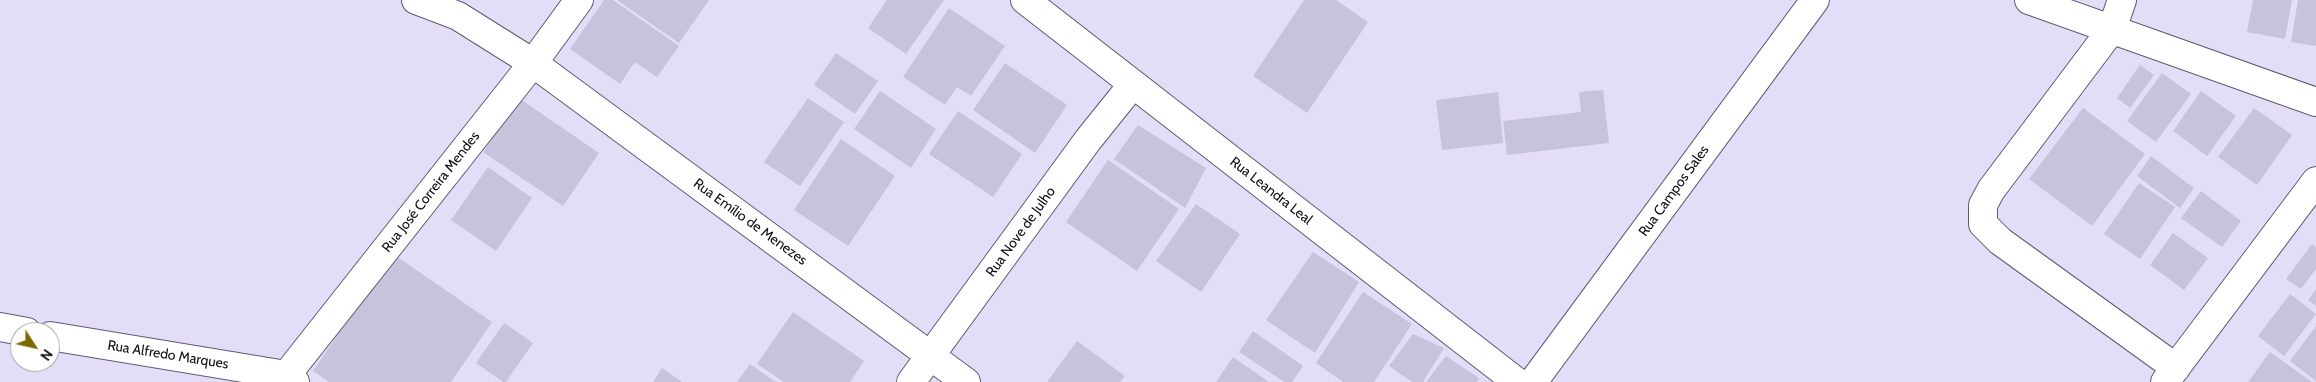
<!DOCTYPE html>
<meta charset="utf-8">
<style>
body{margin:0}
#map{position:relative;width:2316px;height:382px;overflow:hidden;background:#e3ddf7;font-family:Cabin,sans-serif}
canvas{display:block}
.north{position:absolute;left:10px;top:322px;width:50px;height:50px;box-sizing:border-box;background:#fff;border:1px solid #9f9ea1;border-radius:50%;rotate:125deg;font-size:14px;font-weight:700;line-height:20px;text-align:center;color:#0f0d15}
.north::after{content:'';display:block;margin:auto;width:18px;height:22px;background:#7d6800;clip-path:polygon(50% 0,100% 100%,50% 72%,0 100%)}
</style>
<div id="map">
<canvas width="2316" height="382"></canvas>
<div class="north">N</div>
</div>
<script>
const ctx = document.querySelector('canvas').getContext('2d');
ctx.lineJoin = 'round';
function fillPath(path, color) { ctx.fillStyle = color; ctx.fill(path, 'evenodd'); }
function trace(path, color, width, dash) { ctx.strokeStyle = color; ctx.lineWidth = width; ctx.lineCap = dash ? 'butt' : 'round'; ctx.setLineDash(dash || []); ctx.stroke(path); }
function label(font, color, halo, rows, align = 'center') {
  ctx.font = font + ' Cabin,sans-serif'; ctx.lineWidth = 4; ctx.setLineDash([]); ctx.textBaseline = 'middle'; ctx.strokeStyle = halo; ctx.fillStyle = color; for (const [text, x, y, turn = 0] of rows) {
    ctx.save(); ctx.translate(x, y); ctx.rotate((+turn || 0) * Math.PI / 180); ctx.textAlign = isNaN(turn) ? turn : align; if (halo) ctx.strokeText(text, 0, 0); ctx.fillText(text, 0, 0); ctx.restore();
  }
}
fillPath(new Path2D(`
 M604,0H613L679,46L657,77L635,62L620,84L570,49Z
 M617,0H709L679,43Z
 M887,0H944L906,54L868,28Z
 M1304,0H1336L1368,22L1307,113L1253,76Z
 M2253,0H2292L2285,39L2247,32Z
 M2298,0H2316V46L2291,42Z
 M949,8L1005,46L971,96L957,87L945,105L903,77Z
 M836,53L878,81L855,114L814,85Z
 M1005,63L1067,105L1035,153L973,110Z
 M2140,65L2154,75L2130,108L2117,98Z
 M2162,73L2191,94L2156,142L2127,121Z
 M1603,90L1609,143L1507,155L1503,121L1581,112L1579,92Z
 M880,91L936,129L911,168L854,129Z
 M2201,91L2236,116L2207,156L2173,131Z
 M1498,92L1503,143L1442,150L1436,100Z
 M808,98L844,122L800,186L764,162Z
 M520,99L599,153L563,206L483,152Z
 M2083,108L2145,154L2092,226L2029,179Z
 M2254,108L2292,135L2257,185L2218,157Z
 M958,111L1022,154L993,197L929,154Z
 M1138,125L1206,168L1185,208L1114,159Z
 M841,139L895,176L848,246L794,210Z
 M2151,156L2194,188L2180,208L2137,176Z
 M1108,160L1179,209L1137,271L1066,222Z
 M488,167L532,198L496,251L451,220Z
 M2139,183L2175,207L2140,259L2104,234Z
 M2201,191L2241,221L2222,247L2181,218Z
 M1196,204L1240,234L1201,292L1156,261Z
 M2173,233L2208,258L2184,290L2150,265Z
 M2312,244L2316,247V269L2301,289L2286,279Z
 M1313,252L1359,282L1315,353L1266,320Z
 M393,254L492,322L451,382H329L313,371Z
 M2316,289V306L2308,300Z
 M1363,292L1412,324L1374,382H1343L1316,363Z
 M2290,294L2316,314L2284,356L2258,336Z
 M793,312L864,361L850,382H784L757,364Z
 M504,323L533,343L506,382H503L476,363Z
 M2316,326V381L2290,361Z
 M1253,331L1303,366L1292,382H1284L1239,352Z
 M1413,334L1444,348L1423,382H1412L1389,366Z
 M1077,341L1125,376L1120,382H1047Z
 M2270,352L2312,382H2248Z
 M1446,356L1479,378L1477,382H1426Z
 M1233,357L1269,382H1216Z
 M750,364L776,382H737Z
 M662,368L682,382H653Z`), '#c8c3dc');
const minor = new Path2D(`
 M416,0L458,16L533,63L966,382
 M1025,0L1517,382
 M2029,0L2316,102
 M2122,0L2112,29L1991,190L1983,205V224L2000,241L2176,368
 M0,327L27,332
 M50,336L286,375L295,382
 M281,382L533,63L579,0
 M911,382L1088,140L1133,84
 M1533,382L1815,0
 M2165,382L2316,181`);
trace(minor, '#605b71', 30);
trace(minor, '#fff', 28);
label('14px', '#0f0d15', '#fff', [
 ["Rua Leandra Leal",1271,191,38],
 ["Rua Campos Sales",1674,191,-54],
 ["Rua José Correira Mendes",431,192,-52],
 ["Rua Emílio de Menezes",750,222,36],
 ["Rua Nove de Julho",1021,232,-54],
 ["Rua Alfredo Marques",168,355,9]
]);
</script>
